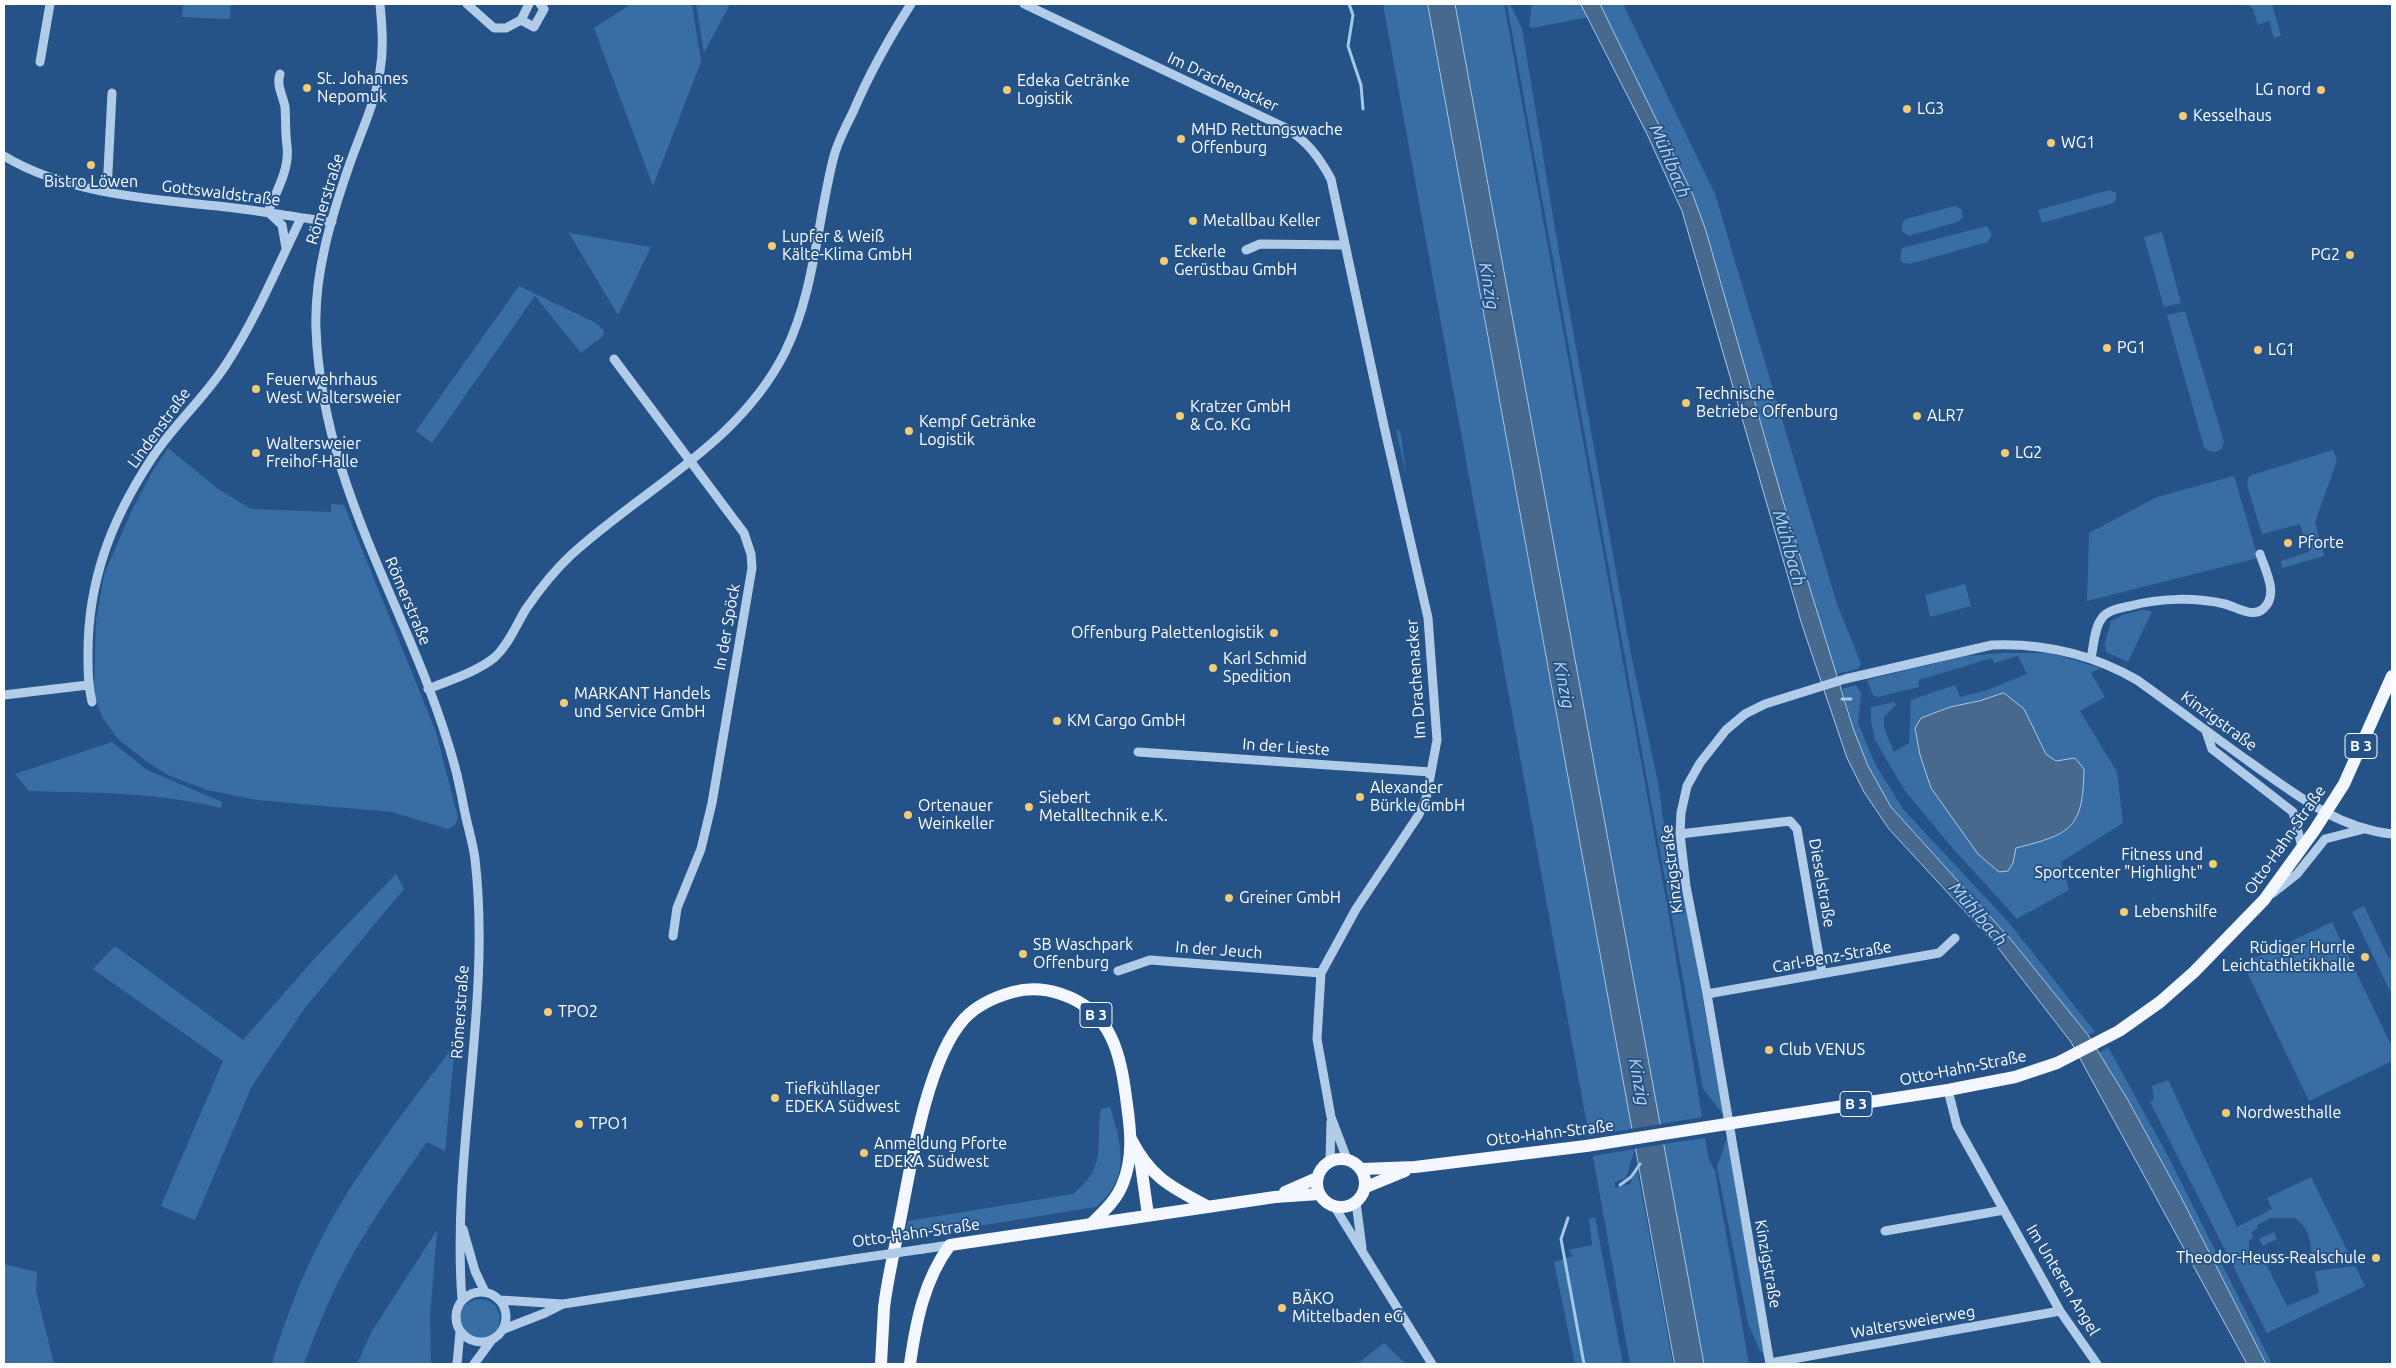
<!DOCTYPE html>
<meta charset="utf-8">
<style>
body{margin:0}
#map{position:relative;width:2396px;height:1368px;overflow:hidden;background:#255388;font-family:Ubuntu,sans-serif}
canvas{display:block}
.frame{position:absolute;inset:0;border:5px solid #fff;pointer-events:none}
</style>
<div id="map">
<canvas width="2396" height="1368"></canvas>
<div class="frame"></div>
</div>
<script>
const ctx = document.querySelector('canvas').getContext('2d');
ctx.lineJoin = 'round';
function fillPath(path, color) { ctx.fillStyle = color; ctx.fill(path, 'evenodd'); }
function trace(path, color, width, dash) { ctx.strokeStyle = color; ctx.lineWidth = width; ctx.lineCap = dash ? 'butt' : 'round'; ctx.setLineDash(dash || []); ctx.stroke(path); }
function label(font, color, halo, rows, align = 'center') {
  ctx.font = font + ' Ubuntu,sans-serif'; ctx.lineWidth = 4; ctx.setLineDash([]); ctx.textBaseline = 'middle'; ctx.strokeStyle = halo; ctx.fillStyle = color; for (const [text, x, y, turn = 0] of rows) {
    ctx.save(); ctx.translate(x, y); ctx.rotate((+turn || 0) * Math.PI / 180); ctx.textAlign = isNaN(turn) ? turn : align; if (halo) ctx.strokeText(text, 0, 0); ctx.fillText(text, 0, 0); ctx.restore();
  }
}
fillPath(new Path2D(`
 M183,4H231L230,19L182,17Z
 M631,4H692L701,62L653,186L594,28Z
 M696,4H730L704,53Z
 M1383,4H1428L1632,1129L1589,1136Z
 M1455,4H1504L1671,928L1702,1117L1660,1124Z
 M1507,4H1510L1522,29L1559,252L1629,644L1659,788L1663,820L1676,849L1723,1114L1703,1089Z
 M1532,4H1581L1589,17L1532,28L1529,26Z
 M1600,4H1623L1715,194L1837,604L1861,664L1858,669L1836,674L1783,501L1706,231L1693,195Z
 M2246,4H2272L2281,36L2274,38L2269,21L2258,25L2253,9Z
 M2109,190L2116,193V200L2113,203L2042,223L2038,210Z
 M1955,206L1961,209L1963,217L1958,222L1908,236L1902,231V223L1906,219Z
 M1987,226L1992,234L1988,242L1909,264L1902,262L1900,258L1902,248Z
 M2162,232L2181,303L2164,307L2144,237Z
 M569,233L651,247L618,315Z
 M519,286L596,323L604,331L603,336L581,353L535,296L432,443L416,431Z
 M2185,311L2224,442L2221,450C2214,452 2209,453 2204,447L2167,315Z
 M1396,430H1399L1401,435L1406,475Z
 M168,448L218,489L251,509L331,512V504L344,505L436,732L458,818L455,825L448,829L392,812L257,800L207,790L168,775L146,761L119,740L102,717L94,693L96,620L104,575L131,512L154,469Z
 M2333,450L2337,461L2315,522L2324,556L2282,568L2281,561L2309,552L2300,524L2262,534L2247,485L2249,476Z
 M2234,476L2258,558L2087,601L2089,533L2157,497Z
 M1965,584L1971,606L1930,617L1925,595Z
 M2141,610L2152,611L2128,662L2106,652L2105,643L2111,621L2123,615Z
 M2005,653H2051L2100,668L2091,673L2105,697L2080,711L2117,772L2123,823L2061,862L2069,890L2017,919L1949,844L1905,791L1875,740L1871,721V707L1894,702L1896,705L1884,717V728L1894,752L1909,743L1911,700L1955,685L1960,697L1987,690L2027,674L2018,656L1994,663L1992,658L1919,680V687L1878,697L1873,695L1867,680L1965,656Z
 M1856,685L1861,694L1858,723L1875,764L1903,809L2011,925L2095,1032L2088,1035L2013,942L1891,807L1868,766L1858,742L1842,689Z
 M112,742L147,770L222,802L221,808C158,792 93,793 29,791L15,774Z
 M396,874L404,889L305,1008L266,1065L251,1088L195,1220L161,1206L223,1061L93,969L115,946L243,1040L315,958Z
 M2364,906L2389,959L2392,958V995L2352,912Z
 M2332,922L2392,1047V1061L2309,1101L2243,964Z
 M455,1044L445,1151L427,1142C395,1187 363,1233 338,1282C325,1309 314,1336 304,1364H272C291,1298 320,1232 359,1175C389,1130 423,1087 455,1044Z
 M2108,1047L2168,1156L2272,1364H2266L2181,1197L2128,1100L2099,1053Z
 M2168,1080L2237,1227L2272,1209L2267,1198L2311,1177L2351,1258L2311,1264C2312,1245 2311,1230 2295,1218H2271L2257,1225L2258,1228L2252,1232L2253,1238L2249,1240V1254L2254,1264L2264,1260L2287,1306L2319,1293L2315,1271L2355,1266L2365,1286L2267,1333L2150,1102L2154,1099L2152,1086Z
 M1110,1107C1122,1146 1131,1178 1096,1207L903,1238L908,1221L1073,1194C1108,1166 1095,1147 1101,1109Z
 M1705,1138L1709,1160L1715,1171L1749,1364H1704L1663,1144Z
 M1727,1138L1764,1354L1760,1351L1748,1323L1717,1167Z
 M1635,1149L1626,1178L1615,1182V1188L1630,1184L1637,1168L1673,1364H1630L1593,1156Z
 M1595,1217L1623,1364H1575L1554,1262L1573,1256L1569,1250L1592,1245L1589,1219Z
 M437,1230L430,1317L431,1364H357L372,1331Z
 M2274,1232L2277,1239L2263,1246L2259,1239Z
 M4,1264L37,1272L36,1291L54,1364H4Z
 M460 1319a20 20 0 1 1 40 0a20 20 0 1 1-40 0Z
 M1384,1343L1406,1364H1357Z`), '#396ea5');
const water = new Path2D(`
 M1428,4H1455L1704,1364H1675Z
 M1581,4H1600L1693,195L1706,231L1783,501L1853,728L1868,766L1891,807L2013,942L2088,1035L2128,1100L2181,1197L2266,1364H2247L2071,1042L1995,944L1889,829L1864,792L1847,758L1802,625L1682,211L1647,134Z
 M2004,693L2024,709L2046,754L2056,761L2075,758L2084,769C2083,829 2071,834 2016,848L2013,863L2008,871L1999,872L1978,854L1931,788L1920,755L1915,728L1921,718L1950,707L1979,701Z`);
fillPath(water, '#48698e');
trace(water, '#a5c7ea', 1);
fillPath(new Path2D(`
 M1662,1124L1666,1144L1633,1149L1629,1129Z`), '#255388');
trace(new Path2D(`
 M1349,4L1353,15L1348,46L1361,85L1363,109
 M1842,699H1851
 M1620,1185L1631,1177L1640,1164
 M1568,1218L1561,1239L1584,1364`), '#a5c7ea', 3);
trace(new Path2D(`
 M380,4C382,26 384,48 380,71C375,104 360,134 349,166C331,218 314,274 316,329C322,493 414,615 455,767C459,782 462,798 465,813C468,828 473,843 475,859C492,1006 451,1153 462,1300
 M467,4L494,28H506L521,20
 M529,4L521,20L534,27L544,9L540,4
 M1024,4L1286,128C1307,141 1319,157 1331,179L1384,426L1428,618L1437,740L1426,799L1418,816L1356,909L1321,973L1317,1039L1331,1117L1347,1159
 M40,62L50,4
 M280,74C276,85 283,96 285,107C286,120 285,133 287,146C290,169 276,192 268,212L282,225L286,248
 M4,156C65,193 148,199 218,206C256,210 294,217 332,222
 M107,191L112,93
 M1246,250L1260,244L1344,245
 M614,359L744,533L751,554L752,568L712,803L701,849L677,908L673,936
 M2091,658C2094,645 2094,628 2102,618C2107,610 2121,608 2130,606C2159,598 2195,597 2225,604C2237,607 2253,619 2264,608C2279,594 2265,570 2260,554
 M428,689C450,680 477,672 495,657C509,644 516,625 526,609C539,590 554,571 571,555C644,488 739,444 785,352C815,291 817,221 834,156C838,141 846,126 853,112C870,72 888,40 911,4
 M4,695L88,685
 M92,702C88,685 88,670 88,653C88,581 111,521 150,461C172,426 205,398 227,363C256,318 278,266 301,218
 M2206,731L2212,749L2293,812L2302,847
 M1138,752L1431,772
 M1680,834L1790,821L1797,829L1822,973
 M2273,893L2297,874L2325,839L2364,829
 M1118,971L1150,960L1321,973
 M1707,994L1939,953L1955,938
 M1948,1090L1957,1126L2060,1311L2097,1364
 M1330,1161L1331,1122
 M1356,1202L1362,1248
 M1334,1206L1432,1364
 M463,1229L475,1271L485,1292
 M1885,1231L2004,1210
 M923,1249L950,1245
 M456 1317a25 25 0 1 1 50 0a25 25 0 1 1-50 0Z
 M500,1300L563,1304L854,1259
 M504,1329L545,1313L563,1304
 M1770,1363L2060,1311
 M457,1364L460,1332
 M474,1364L491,1341
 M1770,1364L1707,994L1686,886L1680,834L1681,813L1687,786L1700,763L1726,730L1745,714L1765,704L1845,679L1992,645C2043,643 2092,654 2137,680C2175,707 2213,736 2251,763C2295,794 2337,828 2392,834`), '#b1cce9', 9);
trace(new Path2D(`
 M1765,1118L1948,1090L2015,1077L2057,1063L2119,1031L2160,1002L2194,972L2264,900L2314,831L2344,784L2392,676
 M1131,1139C1150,1177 1171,1187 1207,1206
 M1140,1158L1148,1215
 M1317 1183a24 24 0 1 1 48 0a24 24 0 1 1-48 0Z
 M1362,1169L1415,1167L1586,1146
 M1366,1187L1405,1171
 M1285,1192L1317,1178
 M881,1364C882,1345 883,1326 884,1308C887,1281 894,1253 899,1226C910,1171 926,1061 964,1019C976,1006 995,997 1013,992C1028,988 1046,989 1061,994C1113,1011 1121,1056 1127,1105C1131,1132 1133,1158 1123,1183C1117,1200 1103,1212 1091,1224
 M910,1364C916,1322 924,1280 950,1245L1275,1197L1319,1194`), '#f4f8fe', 12);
trace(new Path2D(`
 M854,1259L923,1249`), '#b1cce9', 9);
trace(new Path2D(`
 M1586,1146L1765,1118`), '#f4f8fe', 12);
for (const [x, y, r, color] of [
 [307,88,5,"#f3cb75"],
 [1007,90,5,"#f3cb75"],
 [2321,90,5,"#f3cb75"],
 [1907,109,5,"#f3cb75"],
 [2183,116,5,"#f3cb75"],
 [1181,139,5,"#f3cb75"],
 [2051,143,5,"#f3cb75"],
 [91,165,5,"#f3cb75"],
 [1193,221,5,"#f3cb75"],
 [772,246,5,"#f3cb75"],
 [2350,255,5,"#f3cb75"],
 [1164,261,5,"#f3cb75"],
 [2107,348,5,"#f3cb75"],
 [2258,350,5,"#f3cb75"],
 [256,389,5,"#f3cb75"],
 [1686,403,5,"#f3cb75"],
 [1180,416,5,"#f3cb75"],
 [1917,416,5,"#f3cb75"],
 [909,431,5,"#f3cb75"],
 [256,453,5,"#f3cb75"],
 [2005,453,5,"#f3cb75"],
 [2288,543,5,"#f3cb75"],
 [1274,633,5,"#f3cb75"],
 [1213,668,5,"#f3cb75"],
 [564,703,5,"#f3cb75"],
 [1057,721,5,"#f3cb75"],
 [1360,797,5,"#f3cb75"],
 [1029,807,5,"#f3cb75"],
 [908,815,5,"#f3cb75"],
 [2213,864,5,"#f3cb75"],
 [1229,898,5,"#f3cb75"],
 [2124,912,5,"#f3cb75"],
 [1023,954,5,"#f3cb75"],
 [2365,957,5,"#f3cb75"],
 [548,1012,5,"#f3cb75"],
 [1769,1050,5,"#f3cb75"],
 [775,1098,5,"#f3cb75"],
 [2226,1113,5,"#f3cb75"],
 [579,1124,5,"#f3cb75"],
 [864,1153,5,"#f3cb75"],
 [2376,1258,5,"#f3cb75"],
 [1282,1308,5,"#f3cb75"]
]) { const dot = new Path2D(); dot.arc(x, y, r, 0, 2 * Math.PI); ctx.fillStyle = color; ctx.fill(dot); trace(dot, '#255388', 2); }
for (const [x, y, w] of [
 [2361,746,32],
 [1096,1015,32],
 [1856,1104,32]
]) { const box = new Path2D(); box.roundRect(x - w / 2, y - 12.5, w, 25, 4); ctx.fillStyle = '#255388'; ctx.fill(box); trace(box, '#fff', 1); }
label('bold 15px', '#fff', null, [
 ["B 3",2361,746],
 ["B 3",1096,1015],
 ["B 3",1856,1104]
]);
label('16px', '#fff', '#255388', [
 ["St. Johannes",317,79],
 ["Nepomuk",317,97],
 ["Edeka Getränke",1017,81],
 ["Logistik",1017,99],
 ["LG nord",2311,90,"right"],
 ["LG3",1917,109],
 ["Kesselhaus",2193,116],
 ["MHD Rettungswache",1191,130],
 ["Offenburg",1191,148],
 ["WG1",2061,143],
 ["Bistro Löwen",91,182,"center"],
 ["Metallbau Keller",1203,221],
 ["Lupfer & Weiß",782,237],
 ["Kälte-Klima GmbH",782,255],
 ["Eckerle",1174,252],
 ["Gerüstbau GmbH",1174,270],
 ["PG2",2340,255,"right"],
 ["PG1",2117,348],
 ["LG1",2268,350],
 ["Feuerwehrhaus",266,380],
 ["West Waltersweier",266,398],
 ["Technische",1696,394],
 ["Betriebe Offenburg",1696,412],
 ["Kratzer GmbH",1190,407],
 ["& Co. KG",1190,425],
 ["ALR7",1927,416],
 ["Kempf Getränke",919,422],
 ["Logistik",919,440],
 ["Waltersweier",266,444],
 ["Freihof-Halle",266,462],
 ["LG2",2015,453],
 ["Pforte",2298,543],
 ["Offenburg Palettenlogistik",1264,633,"right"],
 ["Karl Schmid",1223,659],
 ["Spedition",1223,677],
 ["MARKANT Handels",574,694],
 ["und Service GmbH",574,712],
 ["KM Cargo GmbH",1067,721],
 ["Alexander",1370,788],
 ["Bürkle GmbH",1370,806],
 ["Siebert",1039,798],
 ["Metalltechnik e.K.",1039,816],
 ["Ortenauer",918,806],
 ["Weinkeller",918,824],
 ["Fitness und",2203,855,"right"],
 ["Sportcenter \"Highlight\"",2203,873,"right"],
 ["Greiner GmbH",1239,898],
 ["Lebenshilfe",2134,912],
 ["SB Waschpark",1033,945],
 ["Offenburg",1033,963],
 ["Rüdiger Hurrle",2355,948,"right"],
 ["Leichtathletikhalle",2355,966,"right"],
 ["TPO2",558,1012],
 ["Club VENUS",1779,1050],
 ["Tiefkühllager",785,1089],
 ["EDEKA Südwest",785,1107],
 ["Nordwesthalle",2236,1113],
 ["TPO1",589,1124],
 ["Anmeldung Pforte",874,1144],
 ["EDEKA Südwest",874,1162],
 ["Theodor-Heuss-Realschule",2366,1258,"right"],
 ["BÄKO",1292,1299],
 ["Mittelbaden eG",1292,1317]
], 'left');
label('16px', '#fff', '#255388', [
 ["Im Drachenacker",1223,82,25],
 ["Gottswaldstraße",221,193,7],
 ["Römerstraße",325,199,-73],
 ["Lindenstraße",159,428,-54],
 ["Römerstraße",408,601,67],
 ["In der Spöck",727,627,-80],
 ["Im Drachenacker",1416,679,-94],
 ["Kinzigstraße",2219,721,36],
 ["In der Lieste",1286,747,4],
 ["Otto-Hahn-Straße",2285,840,-55],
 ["Kinzigstraße",1672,869,-97],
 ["Dieselstraße",1822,883,80],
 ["In der Jeuch",1219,950,4],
 ["Carl-Benz-Straße",1832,957,-10],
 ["Römerstraße",460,1012,-86],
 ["Otto-Hahn-Straße",1963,1068,-11],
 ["Otto-Hahn-Straße",1550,1133,-7],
 ["Otto-Hahn-Straße",916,1233,-8],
 ["Kinzigstraße",1768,1264,80],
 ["Im Unteren Angel",2063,1280,59],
 ["Waltersweierweg",1913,1322,-10]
]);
label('italic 18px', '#bdd6f0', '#255388', [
 ["Mühlbach",1670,161,67],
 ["Kinzig",1489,286,80],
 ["Mühlbach",1789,548,74],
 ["Kinzig",1564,685,79],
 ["Mühlbach",1978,914,49],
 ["Kinzig",1639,1082,79]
]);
</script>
